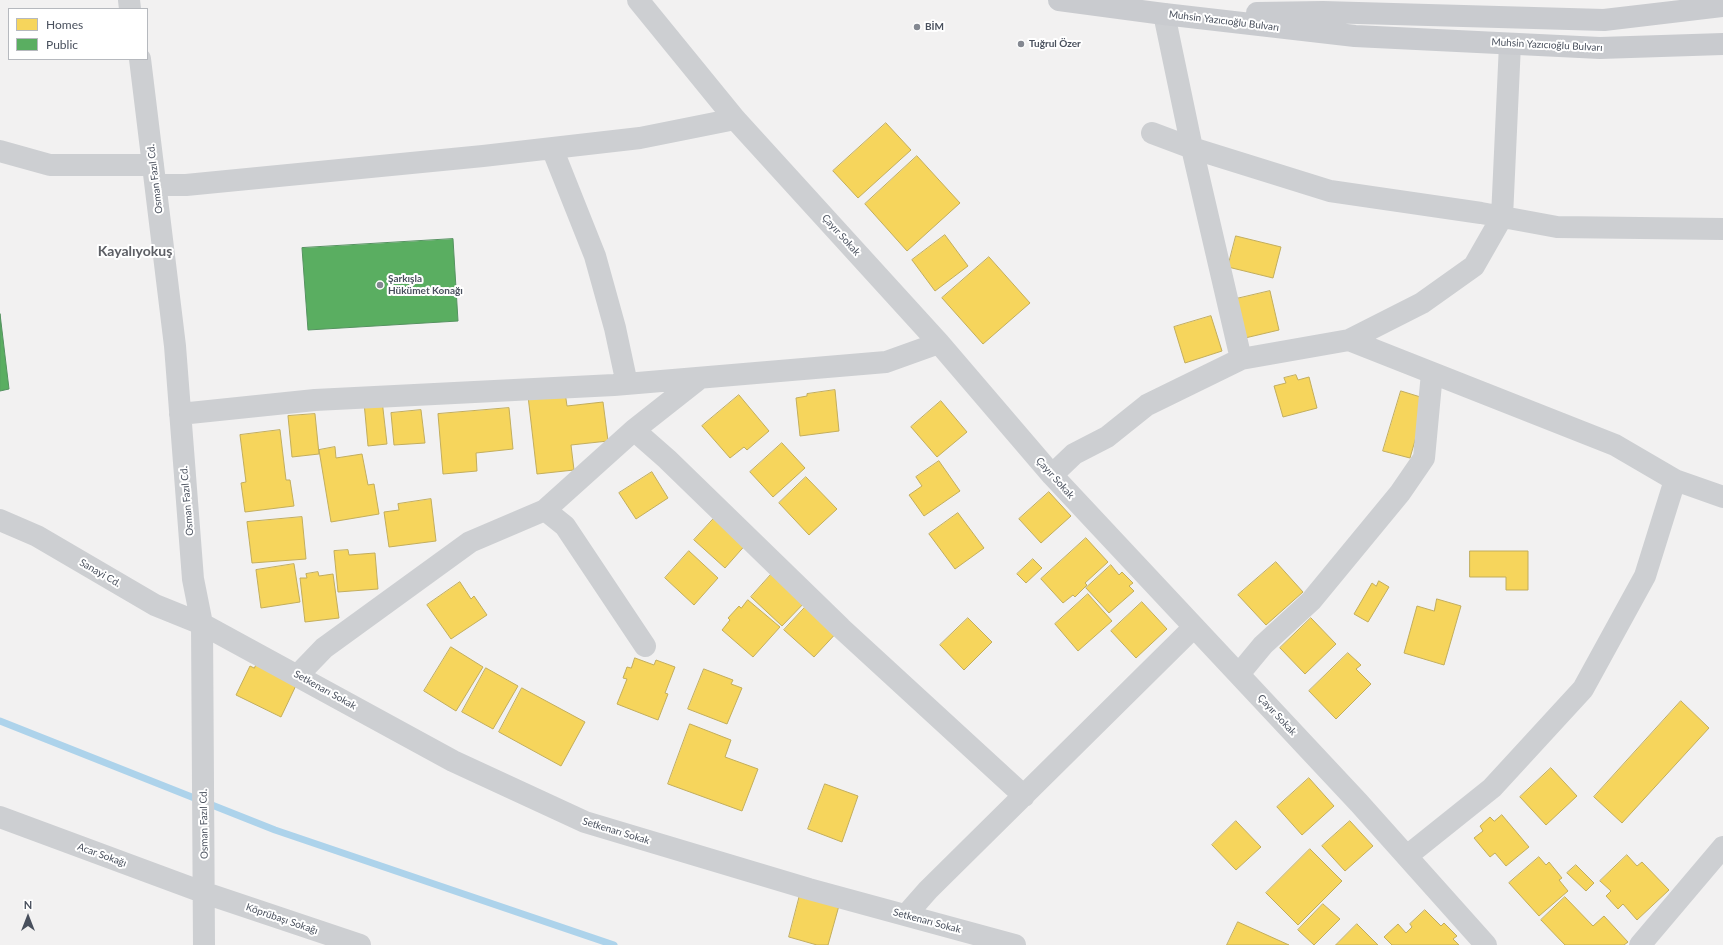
<!DOCTYPE html>
<meta charset="utf-8">
<style>
body{margin:0}
#map{position:relative;width:1723px;height:945px;overflow:hidden;background:#f2f1f1;font-family:Lato,sans-serif}
canvas{display:block}
.legend{position:absolute;left:8px;top:8px;width:140px;height:52px;box-sizing:border-box;background:#fff;border:1px solid #b6b9be;margin:0;padding:5px 7px;list-style:none;font-size:12px;color:#49505d}
.legend li{display:flex;align-items:center;gap:8px;height:20px}
.legend b{width:20px;border:1px solid #b6b9be}
.north{position:absolute;left:8px;top:897px;width:40px;height:40px;-webkit-text-stroke:3px #fff;paint-order:stroke;rotate:0deg;font-size:11px;font-weight:700;line-height:16px;text-align:center;color:#49505d}
.north::after{content:'';display:block;margin:auto;width:14px;height:18px;background:#49505d;clip-path:polygon(50% 0,100% 100%,50% 72%,0 100%)}
</style>
<div id="map">
<canvas width="1723" height="945"></canvas>
<ul class="legend">
<li><b style="height:11px;background:#f6d55c"></b>Homes</li>
<li><b style="height:11px;background:#5aae61"></b>Public</li>
</ul>
<div class="north">N</div>
</div>
<script>
const ctx = document.querySelector('canvas').getContext('2d');
ctx.lineJoin = 'round';
function fillPath(path, color) { ctx.fillStyle = color; ctx.fill(path, 'evenodd'); }
function trace(path, color, width, dash) { ctx.strokeStyle = color; ctx.lineWidth = width; ctx.lineCap = dash ? 'butt' : 'round'; ctx.setLineDash(dash || []); ctx.stroke(path); }
function label(font, color, halo, rows, align = 'center') {
  ctx.font = font + ' Lato,sans-serif'; ctx.lineWidth = 4; ctx.setLineDash([]); ctx.textBaseline = 'middle'; ctx.strokeStyle = halo; ctx.fillStyle = color; for (const [text, x, y, turn = 0] of rows) {
    ctx.save(); ctx.translate(x, y); ctx.rotate((+turn || 0) * Math.PI / 180); ctx.textAlign = isNaN(turn) ? turn : align; if (halo) ctx.strokeText(text, 0, 0); ctx.fillText(text, 0, 0); ctx.restore();
  }
}
const homes = new Path2D(`
 M886,123L911,150L858,198L833,171Z
 M917,156L960,203L907,251L865,204Z
 M945,235L968,266L935,291L912,260Z
 M1236,236L1281,247L1273,278L1228,267Z
 M989,257L1030,303L983,344L942,298Z
 M1270,291L1279,330L1245,338L1236,299Z
 M1211,316L1222,351L1185,363L1174,327Z
 M1296,375L1298,380L1309,377L1317,408L1283,417L1274,386L1286,383L1284,378Z
 M835,390L839,431L800,436L796,398L807,396V394Z
 M1401,391L1427,399L1410,458L1383,451Z
 M565,392L567,406L603,402L608,441L571,445L574,470L537,474L528,396Z
 M739,395L769,431L747,450L744,447L730,458L702,426Z
 M382,400L387,444L368,446L364,402Z
 M941,401L967,432L937,457L911,427Z
 M509,408L513,449L476,453L477,471L443,474L438,414Z
 M421,410L425,443L394,445L391,413Z
 M315,414L319,454L292,457L288,416Z
 M280,430L286,480H290L294,506L245,512L241,483L246,482L240,435Z
 M782,443L805,468L773,497L750,472Z
 M335,447L336,458L362,454L368,485L374,484L379,514L331,522L319,450Z
 M939,461L960,491L924,516L909,495L922,486L916,477Z
 M652,472L668,498L636,519L619,493Z
 M806,477L837,509L809,535L779,503Z
 M1049,492L1071,516L1041,543L1019,519Z
 M431,499L436,541L389,547L384,512L399,510L398,504Z
 M958,513L984,548L955,569L929,534Z
 M718,514L748,542L725,568L694,540Z
 M302,517L306,559L252,563L247,522Z
 M1086,538L1108,562L1085,583L1087,585L1075,597L1073,595L1063,603L1041,579Z
 M348,550L349,555L375,553L378,589L338,592L334,551Z
 M689,551L718,578L694,605L665,578Z
 M1470,551H1528V590H1506V577H1470Z
 M1033,559L1042,568L1026,583L1017,574Z
 M1276,562L1303,592L1266,625L1238,595Z
 M294,564L300,602L261,608L256,570Z
 M1111,565L1119,575L1122,572L1133,583L1129,586L1134,591L1109,613L1086,588Z
 M776,569L808,599L782,626L751,597Z
 M318,572L319,576L333,574L339,618L305,622L300,578H307L306,574Z
 M1379,581L1389,587L1368,622L1354,614L1372,583L1376,586Z
 M460,582L471,599L474,596L487,615L451,639L427,605Z
 M1088,594L1112,621L1078,651L1055,624Z
 M1437,599L1461,606L1444,665L1404,653L1417,606L1434,611Z
 M748,600L780,627L753,657L722,630L730,620L728,618L739,606L741,608Z
 M810,602L840,629L814,657L784,630Z
 M1142,602L1167,629L1136,658L1111,631Z
 M968,618L992,642L964,670L940,645Z
 M1311,618L1336,644L1305,674L1280,648Z
 M451,647L483,667L456,711L424,691Z
 M1348,653L1361,665L1356,669L1371,684L1336,719L1309,691Z
 M635,658L654,665L656,660L675,667L665,693L668,694L658,720L617,704L627,679L623,678L627,667L631,668Z
 M258,661L300,677L281,717L236,695L250,666L254,668Z
 M486,668L518,686L493,729L462,712Z
 M704,669L733,680L731,684L742,688L727,724L688,709Z
 M522,688L585,722L561,766L499,732Z
 M1681,701L1709,728L1622,823L1594,797Z
 M690,724L731,740L725,757L758,769L742,811L668,784Z
 M1551,768L1577,796L1546,825L1520,797Z
 M1309,778L1334,806L1302,835L1277,807Z
 M825,784L858,796L842,842L808,829Z
 M1502,815L1529,847L1506,866L1495,853L1490,857L1474,838L1483,831L1480,826L1490,817L1494,821Z
 M1236,821L1261,847L1236,870L1212,845Z
 M1350,821L1373,846L1345,871L1322,846Z
 M1310,849L1342,881L1298,925L1266,893Z
 M1627,855L1637,866L1642,862L1669,890L1637,920L1623,904L1618,909L1606,896L1611,891L1600,881Z
 M1539,857L1546,865L1549,862L1562,878L1559,880L1568,891L1539,916L1509,883Z
 M1576,865L1594,883L1586,891L1567,873Z
 M801,891L840,902L828,945H817L789,937Z
 M1565,897L1593,926L1604,916L1628,942L1624,945H1565L1541,920Z
 M1323,904L1340,919L1314,945L1298,930Z
 M1425,910L1441,926L1444,923L1457,936L1453,939L1459,945H1392L1384,937L1398,924L1406,933L1412,927L1410,924Z
 M1238,922L1289,945H1227Z
 M1357,924L1378,945H1336Z`);
fillPath(homes, '#f6d55c');
trace(homes, '#c2ad5c', 1);
const public = new Path2D(`
 M453,239L458,321L308,330L302,248Z
 M0,314L9,389L0,391Z`);
fillPath(public, '#5aae61');
trace(public, '#559260', 1);
trace(new Path2D(`
 M0,721L275,830L614,945`), '#add3eb', 7);
trace(new Path2D(`
 M129,0L130,9
 M638,0L735,119L939,343L1052,475L1359,803L1486,945
 M1164,14L1192,148L1241,359
 M140,59L175,346L193,579L202,624L204,945
 M1152,133L1192,148L1330,191L1481,213L1557,227L1723,229
 M552,148L595,256L615,328L627,384
 M0,151L50,165H153
 M156,185H186L483,156L640,138L735,119
 M1349,340L1422,303L1474,266L1502,217L1510,44
 M180,414L315,400L614,385L886,362L939,343
 M634,430L667,459L841,628L1024,796
 M1052,475L1074,454L1107,437L1147,405L1241,359L1349,340L1615,445L1675,480L1723,497
 M545,510L565,526L645,646
 M0,520L37,536L155,605L202,624L453,761L585,822L809,889L1015,945
 M1239,674L1263,645L1311,601L1400,493L1424,458L1432,373
 M298,675L324,648L470,542L545,510L634,430L700,378
 M0,817L205,893L360,945
 M1407,856L1492,788L1583,689L1645,576L1675,480
 M906,915L928,890L1194,627
 M1640,945L1723,847`), '#cdcfd2', 22);
trace(new Path2D(`
 M1059,0L1164,14L1355,36L1600,48L1723,44
 M1257,13L1323,12L1604,20L1723,6`), '#c9cbcf', 22);
for (const [x, y, r, color] of [
 [917,27,4,"#848891"],
 [1021,44,4,"#848891"],
 [380,285,4,"#848891"]
]) { const dot = new Path2D(); dot.arc(x, y, r, 0, 2 * Math.PI); ctx.fillStyle = color; ctx.fill(dot); trace(dot, '#fff', 1.5); }
label('10px', '#49505d', '#fff', [
 ["Muhsin Yazıcıoğlu Bulvarı",1224,21,7],
 ["Muhsin Yazıcıoğlu Bulvarı",1547,45,3],
 ["Osman Fazıl Cd.",155,179,-97],
 ["Çayır Sokak",841,235,48],
 ["Çayır Sokak",1055,478,48],
 ["Osman Fazıl Cd.",187,501,-95],
 ["Sanayi Cd.",100,573,30],
 ["Setkenarı Sokak",325,690,29],
 ["Çayır Sokak",1277,715,47],
 ["Osman Fazıl Cd.",204,824,-91],
 ["Setkenarı Sokak",616,831,17],
 ["Acar Sokağı",102,855,20],
 ["Köprübaşı Sokağı",282,919,19],
 ["Setkenarı Sokak",927,921,15]
]);
label('bold 10px', '#49505d', '#fff', [
 ["BİM",925,27],
 ["Tuğrul Özer",1029,44],
 ["Şarkışla",388,279],
 ["Hükümet Konağı",388,291]
], 'left');
label('bold 14px', '#5d5f65', '#fff', [
 ["Kayalıyokuş",135,251]
]);
</script>
